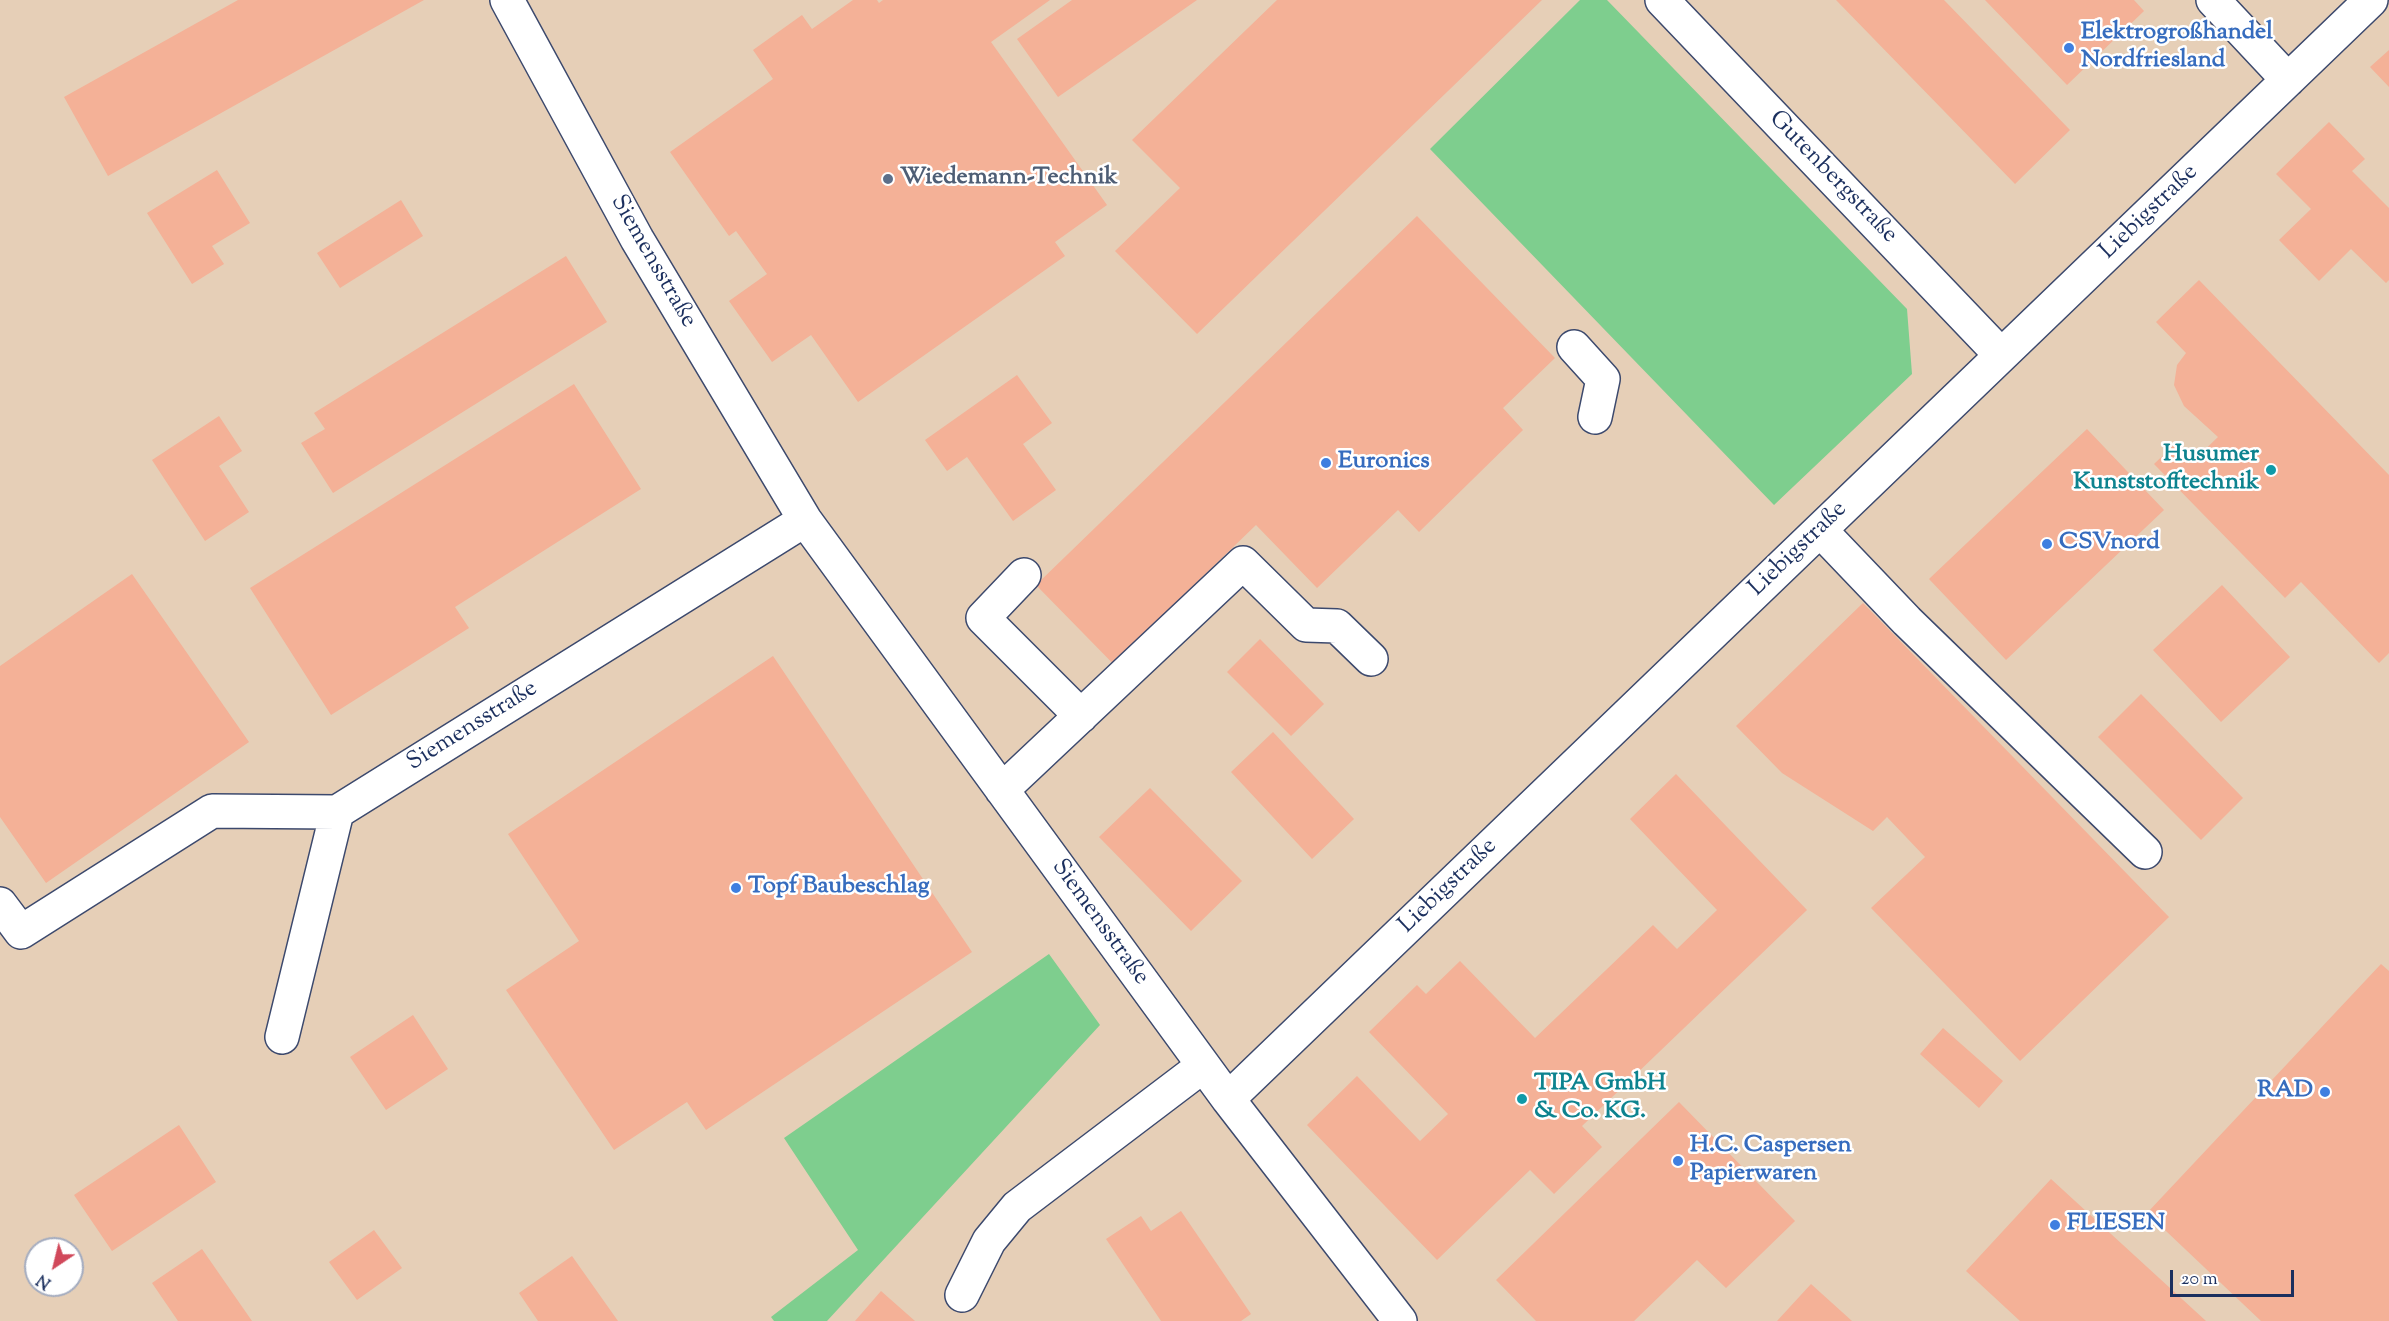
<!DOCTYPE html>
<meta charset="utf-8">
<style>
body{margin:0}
#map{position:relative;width:2389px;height:1321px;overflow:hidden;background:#f4dfc2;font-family:"Sorts Mill Goudy",serif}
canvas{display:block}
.north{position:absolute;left:24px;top:1237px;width:60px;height:60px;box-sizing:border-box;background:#fff;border:2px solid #a4acbf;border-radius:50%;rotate:215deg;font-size:16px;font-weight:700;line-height:24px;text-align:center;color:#1b2f5e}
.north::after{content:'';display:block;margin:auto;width:21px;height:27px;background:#d1495b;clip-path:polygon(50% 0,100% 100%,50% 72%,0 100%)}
.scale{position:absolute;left:2170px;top:1270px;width:124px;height:27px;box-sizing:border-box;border:3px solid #1b2f5e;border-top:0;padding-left:8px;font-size:18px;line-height:21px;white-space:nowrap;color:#1b2f5e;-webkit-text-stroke:4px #fff;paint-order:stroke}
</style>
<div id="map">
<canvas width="2389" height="1321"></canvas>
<div class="north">N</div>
<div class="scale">20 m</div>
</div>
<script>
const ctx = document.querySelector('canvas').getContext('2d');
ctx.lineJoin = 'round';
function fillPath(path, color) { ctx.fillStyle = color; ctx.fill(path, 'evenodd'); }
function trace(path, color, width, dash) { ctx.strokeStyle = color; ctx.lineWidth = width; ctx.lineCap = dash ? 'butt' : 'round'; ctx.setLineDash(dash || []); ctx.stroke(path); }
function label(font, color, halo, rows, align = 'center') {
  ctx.font = font + ' "Sorts Mill Goudy",serif'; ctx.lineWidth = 5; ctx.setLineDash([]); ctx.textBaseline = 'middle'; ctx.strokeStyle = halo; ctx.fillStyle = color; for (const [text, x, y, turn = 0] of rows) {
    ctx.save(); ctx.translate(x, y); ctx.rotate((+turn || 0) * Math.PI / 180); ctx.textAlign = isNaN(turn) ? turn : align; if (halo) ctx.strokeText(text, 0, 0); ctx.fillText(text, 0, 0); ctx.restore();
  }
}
fillPath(new Path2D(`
 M0,0H2389V1321H0ZM36,1249H72V1285H36Z`), '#e6cfb7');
fillPath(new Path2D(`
 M1580,0H1607L1907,309L1912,374L1774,505L1430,149Z
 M1049,954L1100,1025L827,1321H774L771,1317L858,1250L784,1138Z`), '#7ece8e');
fillPath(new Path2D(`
 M238,0H424L108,176L64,97Z
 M853,0H877L879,3L883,0H1050L991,42L1107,205L1055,242L1065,256L858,402L811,335L772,362L729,301L767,274L736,231L729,236L670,152L773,79L753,50L802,15L812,29Z
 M1072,0H1197L1058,97L1017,39Z
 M1277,0H1542L1197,334L1115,251L1180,188L1132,140Z
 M1836,0H1944L2070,130L2015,184Z
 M1985,0H2134L2144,11L2067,85Z
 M2389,50V87L2370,67Z
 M2329,122L2365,159L2352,171L2389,208V280L2386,283L2351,249L2319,281L2279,240L2311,209L2276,174Z
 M217,170L250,223L212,246L224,264L192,284L147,213Z
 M401,200L423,236L340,288L317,253Z
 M1417,216L1555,358L1503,408L1523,430L1419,532L1398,510L1317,588L1256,525L1172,606L1191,624L1130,681L1036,585Z
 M566,256L607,322L333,493L301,443L325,429L314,413Z
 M2199,280L2389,475V653L2379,663L2301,582L2285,598L2154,464L2175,444L2192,462L2218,437L2184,406L2174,385L2177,365L2186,353L2156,322Z
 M1017,375L1052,423L1023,444L1056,490L1013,521L967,457L947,471L925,440Z
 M574,384L641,489L455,607L469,628L331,715L250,588Z
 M219,416L242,451L219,466L249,512L205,541L152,460Z
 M2087,429L2164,510L2006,660L1929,579Z
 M132,574L249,742L46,883L0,817V666Z
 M2222,585L2290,657L2221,722L2153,650Z
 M1863,603L2169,917L2020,1061L1871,908L1925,857L1887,817L1873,831L1782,773L1736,726Z
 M1260,639L1324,704L1291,736L1227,672Z
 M773,656L972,952L706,1130L687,1102L614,1150L506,990L579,941L508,834Z
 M2141,694L2243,798L2201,840L2098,737Z
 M1273,732L1354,819L1312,859L1231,772Z
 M1676,774L1807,910L1582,1126L1602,1147L1554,1194L1530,1170L1437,1260L1307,1125L1357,1076L1420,1141L1448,1114L1369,1032L1417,985L1426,994L1460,961L1535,1038L1653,925L1677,949L1717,910L1630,819Z
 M1150,788L1242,881L1191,931L1099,837Z
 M2381,964L2389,971V1321H2261L2147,1213Z
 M413,1015L448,1069L386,1110L350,1057Z
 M1943,1028L2003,1081L1979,1108L1920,1054Z
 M1679,1102L1795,1221L1726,1288L1697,1260L1634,1321H1536L1496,1280Z
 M179,1125L216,1182L112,1251L74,1195Z
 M2051,1179L2206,1321H2020L1966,1271Z
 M1181,1211L1251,1314L1241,1321H1161L1106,1239L1141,1216L1151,1231Z
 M374,1230L402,1268L357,1300L329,1262Z
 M202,1249L252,1321H178L152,1283Z
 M572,1256L618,1321H538L519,1293Z
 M1811,1284L1852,1321H1777Z
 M881,1291L915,1321H855Z`), '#f4b197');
const minor = new Path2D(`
 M507,0L637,239L805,520L1228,1099L1400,1321
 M1662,0L2001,355
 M2213,0L2288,80
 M1574,347L1603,379L1595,417
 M1820,530L1907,621L2145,852
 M1024,575L983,618L1081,716
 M1002,790L1243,563L1306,625L1337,626L1371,659
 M0,904L21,932L212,811L337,812
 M282,1037L337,812L805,520
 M1228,1099L2371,0
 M962,1295L989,1241L1017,1207L1203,1066`);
trace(minor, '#3c496d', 36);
trace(minor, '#fff', 33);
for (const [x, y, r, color] of [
 [2069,48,6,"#3f7fe0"],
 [888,179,6,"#5c6f8a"],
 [1326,463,6,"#3f7fe0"],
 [2271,470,6,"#0f9aa8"],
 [2047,544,6,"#3f7fe0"],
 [736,888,6,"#3f7fe0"],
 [2325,1092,6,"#3f7fe0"],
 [1522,1099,6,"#0f9aa8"],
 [1678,1161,6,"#3f7fe0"],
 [2055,1225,6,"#3f7fe0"]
]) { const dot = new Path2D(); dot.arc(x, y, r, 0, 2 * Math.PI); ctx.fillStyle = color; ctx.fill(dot); trace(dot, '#fff', 2); }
label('bold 24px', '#366cbe', '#fff', [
 ["Elektrogroßhandel",2081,34],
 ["Nordfriesland",2081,62],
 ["Euronics",1338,463],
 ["CSVnord",2059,544],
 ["Topf Baubeschlag",748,888],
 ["RAD",2313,1092,"right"],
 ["H.C. Caspersen",1690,1147],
 ["Papierwaren",1690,1175],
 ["FLIESEN",2067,1225]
], 'left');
label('24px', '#1b2f5e', '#fff', [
 ["Gutenbergstraße",1832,178,46],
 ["Liebigstraße",2150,213,-44],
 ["Siemensstraße",652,262,60],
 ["Liebigstraße",1799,550,-44],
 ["Siemensstraße",473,727,-32],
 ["Liebigstraße",1449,887,-44],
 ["Siemensstraße",1099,923,54]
]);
label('bold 24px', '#4e5e75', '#fff', [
 ["Wiedemann-Technik",900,179]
], 'left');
label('bold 24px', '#0d838f', '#fff', [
 ["Husumer",2259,456],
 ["Kunststofftechnik",2259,484],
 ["TIPA GmbH",1534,1085,"left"],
 ["& Co. KG.",1534,1113,"left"]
], 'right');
</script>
